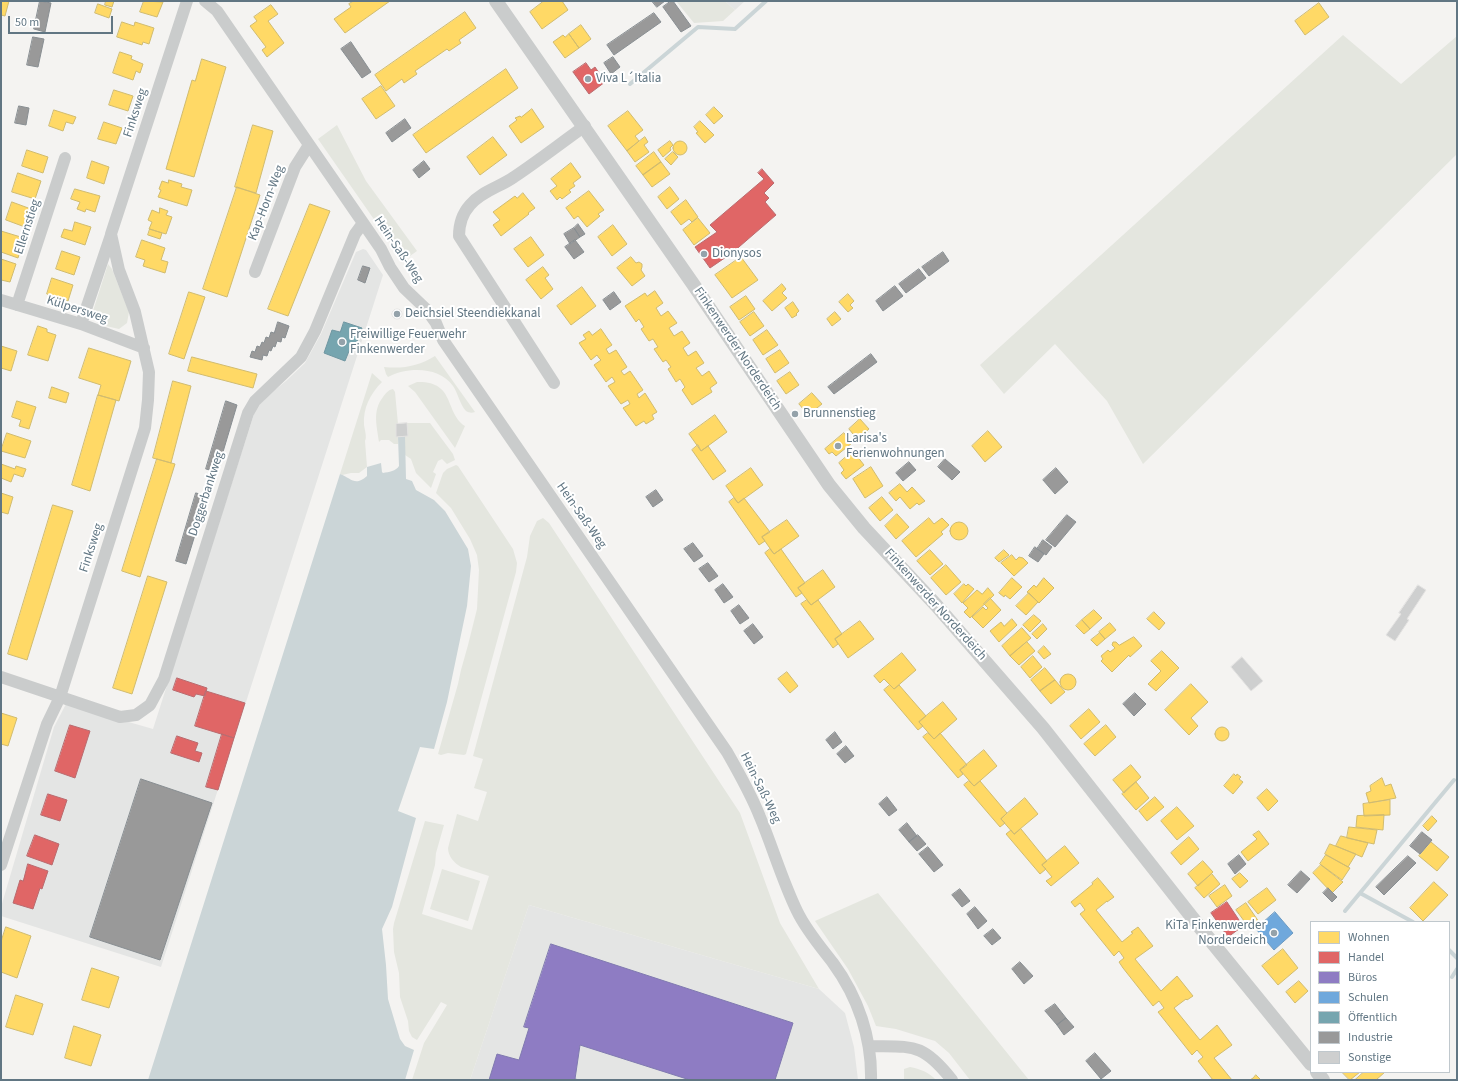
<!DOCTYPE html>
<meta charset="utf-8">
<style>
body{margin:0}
#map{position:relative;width:1458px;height:1081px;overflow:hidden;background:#f4f3f1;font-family:"Source Sans 3",sans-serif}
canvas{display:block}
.frame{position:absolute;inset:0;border:2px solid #617683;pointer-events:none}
.legend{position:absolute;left:1310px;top:921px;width:140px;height:152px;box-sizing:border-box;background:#fff;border:1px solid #c0c8cd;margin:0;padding:5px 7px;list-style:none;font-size:12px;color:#617683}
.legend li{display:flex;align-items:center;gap:8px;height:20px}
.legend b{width:20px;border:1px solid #c0c8cd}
.scale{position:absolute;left:8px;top:16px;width:105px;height:18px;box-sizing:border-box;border:2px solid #617683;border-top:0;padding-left:5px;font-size:12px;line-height:14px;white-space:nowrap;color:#617683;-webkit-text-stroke:3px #fff;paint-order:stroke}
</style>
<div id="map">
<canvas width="1458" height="1081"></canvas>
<div class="frame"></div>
<ul class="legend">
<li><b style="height:11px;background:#ffd966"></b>Wohnen</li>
<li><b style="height:11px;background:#e06666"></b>Handel</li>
<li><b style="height:11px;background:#8e7cc3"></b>Büros</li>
<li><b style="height:11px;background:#6fa8dc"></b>Schulen</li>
<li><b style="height:11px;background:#76a5af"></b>Öffentlich</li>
<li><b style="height:11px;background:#999"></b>Industrie</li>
<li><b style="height:11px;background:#cecfcf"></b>Sonstige</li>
</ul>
<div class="scale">50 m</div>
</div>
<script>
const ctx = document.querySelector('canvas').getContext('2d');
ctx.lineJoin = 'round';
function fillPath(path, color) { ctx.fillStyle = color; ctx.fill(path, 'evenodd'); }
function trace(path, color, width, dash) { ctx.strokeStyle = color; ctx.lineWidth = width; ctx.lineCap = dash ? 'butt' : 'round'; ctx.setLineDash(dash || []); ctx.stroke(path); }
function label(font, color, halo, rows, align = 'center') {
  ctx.font = font + ' "Source Sans 3",sans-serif'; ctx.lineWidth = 4; ctx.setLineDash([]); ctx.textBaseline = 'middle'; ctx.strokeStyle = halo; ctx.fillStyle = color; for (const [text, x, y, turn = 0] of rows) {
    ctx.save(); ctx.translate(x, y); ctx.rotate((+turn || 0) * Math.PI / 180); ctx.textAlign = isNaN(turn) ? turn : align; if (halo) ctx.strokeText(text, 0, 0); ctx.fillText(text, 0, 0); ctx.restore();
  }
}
fillPath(new Path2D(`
 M725,1H745L735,10Z
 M363,249L366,250L383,275L161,967L1,916V907L54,727L66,704L153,729L254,414L261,403L271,393L286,381L305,363L321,334L356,252Z
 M529,905L819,989L845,1013L854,1047L858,1080H470Z`), '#e4e5e4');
fillPath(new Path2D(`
 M676,1H725L735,10L723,21L694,23Z
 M1343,35L1401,84L1457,36V154L1143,464L1107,401L1055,344L1004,394L980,365Z
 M337,125L366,181L417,251L403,261L318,139Z
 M108,264L112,269L129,312L127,323L119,329L106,326L94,318L93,311Z
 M435,356L475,412C472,413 469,413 466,411C460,405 458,393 453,386C439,366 407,367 388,377L386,374L384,367C403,369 419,366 435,356Z
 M372,373L382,382C370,394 363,408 364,425C365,431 367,437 365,441L367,467L359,473H351L342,475L340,474Z
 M417,382C456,381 444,412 465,426L455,448L415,392L408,386Z
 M393,389L395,392L398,424H396V437H398V444H394L389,440H381L379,442C377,426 372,411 383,397C386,393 388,390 393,389Z
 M407,423H430L453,454L455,460L447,464L442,459L438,461L433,472L436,474L431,488L416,473L411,459L405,455V436H408Z
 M456,465L458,466L513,549L517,563L516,572L466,754L464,755L448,753L441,755L438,754L458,684L461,670L468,645L477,609L479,570L477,555L470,539L451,508L436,493L443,473L447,469Z
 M543,518L549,523L740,813L780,923L819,989L529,905L470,1080H412L424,1043L447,1005L441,1002L417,1040L412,1037L409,1031L408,1021L400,997L399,973L394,952L393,929L394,923L425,821L444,825L436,853L435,865L422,914L472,930L489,876L461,867C454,863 448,856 448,848L457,814L478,821L487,792L474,788L483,759L473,756L527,557L530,536L537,521Z
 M442,869L480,881L468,921L430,909Z
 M878,893L1029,1080H970L949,1053L935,1041L896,1029L876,1026L868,1006L848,969L815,921Z
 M910,1067C920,1069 929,1072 936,1080H904V1069Z`), '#e4e6df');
fillPath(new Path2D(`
 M405,436L406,479L412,481L416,490L434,500L445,511L468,549L471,566L467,606L447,702L434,749L420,747L398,811L416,818L392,907L382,929L386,965L388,999L400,1039L405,1046L414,1050L405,1080H148L340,474C351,478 355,487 367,476V467L381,463L382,472L383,473C389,472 396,471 399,466L398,437Z`), '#cbd5d7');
const homes = new Path2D(`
 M1,1H9L5,16L1,15Z
 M106,1H114L112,7L105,5Z
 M144,1L163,2L157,17L140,12Z
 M354,1H390L345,33L334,19L351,7L349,4Z
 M544,1H562L568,10L542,29L530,12Z
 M1319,3L1329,17L1305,35L1295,21Z
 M98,4L112,9L109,18L95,13Z
 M271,5L278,14L268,21L284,43L267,57L262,50L266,47L250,26L257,21L254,17Z
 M465,12L476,28L459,40L461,43L449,51L447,49L415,71L417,74L404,83L402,79L386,91L375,75Z
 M122,22L134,26L135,22L154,28L149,44L143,42L142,45L117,37Z
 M581,25L591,39L579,48L569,34Z
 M569,34L579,48L565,58L553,42L563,35L565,37Z
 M120,52L132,56L131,59L143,64L140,73L136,71L133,80L113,73Z
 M202,59L226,67L194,177L166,169L192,80L195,81Z
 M506,69L518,88L426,153L413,135Z
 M381,86L395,106L376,119L362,99Z
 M114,90L133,96L128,111L109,105Z
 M714,107L723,116L714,124L706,115Z
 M532,109L544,127L521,143L509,126L517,120L515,118L520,116L521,117Z
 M54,110L76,117L73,124L66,122L63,131L49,126Z
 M628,111L643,130L635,136L639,141L627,151L608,126Z
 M700,121L714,135L705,143L696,133L698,132L694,127Z
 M104,122L122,128L116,144L98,139Z
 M253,125L273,131L256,193L235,187Z
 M493,137L507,155L480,175L467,157Z
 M645,137L648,142L644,145L649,152L635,162L627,151Z
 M673 148a7 7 0 1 1 14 0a7 7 0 1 1-14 0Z
 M670,141L673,145L670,148L671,150L663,157L658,150Z
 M27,150L48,157L43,173L22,166Z
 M654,152L661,162L643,175L636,166Z
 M673,152L678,157L671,165L665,159Z
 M92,161L109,167L104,184L87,178Z
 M661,162L670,174L652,187L643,175Z
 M571,163L581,177L573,183L575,186L569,190L571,192L562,199L560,197L557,200L550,191L557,186L551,179Z
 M18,173L41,181L35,199L12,192Z
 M169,180L182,184L181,187L192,190L187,206L158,197L161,190L159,189L162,181L168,183Z
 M237,187L260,195L227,297L203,289Z
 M670,187L679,199L667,209L658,197Z
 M75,189L100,196L95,212L86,209L85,212L77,209L80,202L71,199Z
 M589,191L604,210L598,214L600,216L587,227L578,216L574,219L566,208Z
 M523,193L535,208L528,213L529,214L501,236L493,225L500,220L493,212L515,196L517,198Z
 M686,200L698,217L692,222L689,219L681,225L671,212Z
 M12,202L31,209L25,227L6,220Z
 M310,204L330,211L288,316L268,309Z
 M160,208L168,211L166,215L172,217L166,234L149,229L152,222L148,220L152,210L159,213Z
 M698,218L710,233L694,245L683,230Z
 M75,222L91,227L85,245L61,237L64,229L72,231Z
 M613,225L627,244L612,256L598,237Z
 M150,229L162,233L160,239L148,235Z
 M1,231L24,238L18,258L1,252Z
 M531,237L544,255L528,267L514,249Z
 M142,240L165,248L161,260L168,262L165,273L143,266L145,260L136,257Z
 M62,251L80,257L74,275L56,269Z
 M631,257L636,263L639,262L642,264V267L641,270L645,276L632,286L617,268Z
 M741,257L758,280L732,298L715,275Z
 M1,259L16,264L10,282L1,280Z
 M543,267L549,275L545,278L553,289L541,299L526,280Z
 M52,278L73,285L68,301L47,294Z
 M782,284L786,289L782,293L787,298L772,311L763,301Z
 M582,287L596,306L571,325L557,306Z
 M655,291L663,303L656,308L661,316L668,311L677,323L669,328L674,336L682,331L690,343L683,348L688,356L696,351L704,363L696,368L702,376L709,371L717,383L710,388L712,392L692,405L682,390L685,387L680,379L676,382L668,369L671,367L666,360L663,362L654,349L658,347L653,339L649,341L641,329L644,327L639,319L636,322L625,306L645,293L647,296Z
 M189,292L205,297L184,359L169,354Z
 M848,294L854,301L850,305L853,308L848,312L839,302Z
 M746,296L755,309L739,320L730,307Z
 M793,302L799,311L796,314L797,315L792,318L785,308Z
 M754,312L764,326L750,336L740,322Z
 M835,312L841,319L832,326L827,319Z
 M38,326L47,329V332L56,335L48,361L28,355Z
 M601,329L612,345L606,349L609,354L616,350L627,367L621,371L624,375L630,371L643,390L637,394L639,398L645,393L657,412L652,415L654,419L646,424L644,421L636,426L623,408L630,404L628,400L621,404L608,386L615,382L614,380L612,377L606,382L594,365L601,360L599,358L597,355L591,360L579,343L586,339L583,335L589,331L592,335Z
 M767,330L778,345L763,355L753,340Z
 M1,346L17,351L11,371L1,368Z
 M89,348L131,361L119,401L98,395L101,385L79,378Z
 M780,350L789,363L775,373L766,359Z
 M192,357L257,374L253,388L188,371Z
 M790,372L799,385L786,394L777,381Z
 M173,381L191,386L171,463L153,458Z
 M52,387L69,393L66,403L49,398Z
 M812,393L822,404L808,415L799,404Z
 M98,395L116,400L90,491L72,485Z
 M17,401L36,407L29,429L19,426L21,420L12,417Z
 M715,415L727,432L701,451L689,434Z
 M860,419L869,429L857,439L849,429Z
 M988,431L1002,447L985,462L972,446Z
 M7,433L31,441L25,458L1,451Z
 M844,433L852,443L836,456L832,452L829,454L825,449Z
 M698,445L701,451L708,446L726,471L713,480L692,450Z
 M853,451L864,465L846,479L841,473L844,470L839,463Z
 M157,459L175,464L140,577L122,571Z
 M1,464L15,469L16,466L26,469L23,477L14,474L11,482L1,478Z
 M871,467L883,486L865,498L853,479Z
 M751,468L763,485L738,503L726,486Z
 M900,484L907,492L912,487L925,501L919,505L917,503L910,509L900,497L896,501L889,493Z
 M1,493L13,497L8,514L1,512Z
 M882,497L893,510L880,521L869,508Z
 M734,498L738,503L744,498L770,532L762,537L765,541L759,545L729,502Z
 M53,505L73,511L27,660L8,654Z
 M897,514L909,527L896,539L885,526Z
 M929,518L934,524L942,518L949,525L941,532L943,534L916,557L902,541Z
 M787,520L799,536L774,554L762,537Z
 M950 531a9 9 0 1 1 18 0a9 9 0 1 1-18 0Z
 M770,549L774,554L781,549L805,583L798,588L802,593L796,597L765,553Z
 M930,550L943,564L930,575L917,561Z
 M1004,550L1009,555L999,562L995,558Z
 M1012,555L1016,560L1019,557L1023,558L1028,563L1014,576L1001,563Z
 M946,565L961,582L946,595L931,578Z
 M823,570L835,587L811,605L798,588Z
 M148,576L167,582L132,694L113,688Z
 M1012,578L1022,587L1010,599L1005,595L1004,597L999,593Z
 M1044,578L1054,588L1039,603L1027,592L1034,585L1036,587Z
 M964,584L966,586L968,584L974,589L962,603L954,594Z
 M988,588L994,595L970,618L964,612L968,608L963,603L977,590L982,594Z
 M1029,593L1038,602L1026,615L1016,606Z
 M990,598L1001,610L983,628L972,617L983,607L986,610L988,608L984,604Z
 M807,600L811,605L818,600L842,634L835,639L838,644L833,648L801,604Z
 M1094,610L1102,618L1090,629L1082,620Z
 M1154,612L1165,623L1159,630L1147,619Z
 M1034,615L1041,621L1030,632L1023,625Z
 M1012,619L1017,625L999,642L990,631L1001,622L1004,626Z
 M1082,620L1090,629L1084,634L1076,626Z
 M860,621L874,639L848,658L835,639Z
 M1110,623L1116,630L1105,639L1099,632Z
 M1043,624L1047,629L1037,639L1032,634Z
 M1022,628L1031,638L1010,656L1002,646Z
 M1100,633L1105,639L1097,646L1091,640Z
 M1134,637L1142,646L1130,657L1129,655L1112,672L1101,661L1103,659L1101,656L1108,650L1110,652L1115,648L1112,645L1113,642H1116L1119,645Z
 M1027,642L1035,651L1019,665L1010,656Z
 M1044,646L1051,654L1044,659L1038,652Z
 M1162,651L1179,668L1156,691L1148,684L1161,671L1151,661Z
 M902,653L916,670L894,689L884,679L880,683L874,676Z
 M1033,656L1042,667L1030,678L1021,667Z
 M1045,668L1055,680L1040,691L1031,680Z
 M787,672L798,686L790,693L778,679Z
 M1060 682a8 8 0 1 1 16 0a8 8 0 1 1-16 0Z
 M1055,680L1065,692L1051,704L1040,691Z
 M1191,684L1208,702L1191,718L1198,726L1189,735L1165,710Z
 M890,685L894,689L899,685L926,716L919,722L923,726L918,730L884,690Z
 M943,702L957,719L934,739L919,722Z
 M1089,709L1100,722L1081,739L1070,726Z
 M1,713L17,718L8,746L1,744Z
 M1106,725L1116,737L1095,756L1084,744Z
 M1215 734a7 7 0 1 1 14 0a7 7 0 1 1-14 0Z
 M928,733L934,739L940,733L967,765L960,770L963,774L958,778L923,737Z
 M984,750L997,766L974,786L960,770Z
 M1131,765L1141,777L1124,793L1113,780Z
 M1234,774L1236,776L1237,774L1241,777L1239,779L1243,782L1233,794L1224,786Z
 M1382,778L1385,786L1391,784L1396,798L1369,803L1366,793L1371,791L1370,786Z
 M969,781L974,786L980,781L1007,813L1001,819L1005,823L1000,827L964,785Z
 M1136,782L1149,798L1136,810L1122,794Z
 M1267,789L1278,801L1268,811L1257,798Z
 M1155,797L1164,807L1147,821L1139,811Z
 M1025,798L1038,814L1014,834L1001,819Z
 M1390,800V815L1364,816L1363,804Z
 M1177,807L1194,826L1177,840L1161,821Z
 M1384,815L1383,830L1356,827L1357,816Z
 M1432,816L1437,821L1428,831L1423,826Z
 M1349,827L1377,830L1374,844L1347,838Z
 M1021,829L1047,861L1042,865L1046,869L1040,874L1006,834L1011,830L1014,834Z
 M1259,831L1269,844L1248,861L1241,852L1257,839L1253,835Z
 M1341,836L1368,843L1362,857L1336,846Z
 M1189,837L1199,849L1181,865L1171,853Z
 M1431,842L1449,857L1437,871L1419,856Z
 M1330,844L1356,854L1348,867L1325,854Z
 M1065,846L1079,863L1051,886L1046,881L1052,877L1042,865Z
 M1326,855L1350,868L1342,880L1320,864Z
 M1203,861L1213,872L1198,886L1188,874Z
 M1321,865L1343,882L1332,893L1313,873Z
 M1240,873L1248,881L1240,888L1232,879Z
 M1212,874L1220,884L1204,898L1195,888Z
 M1098,878L1114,897L1107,902V901L1096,910L1122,942L1133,933L1131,932L1138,927L1153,946L1135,959L1161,991L1177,976L1193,996L1187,1000L1186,999L1174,1008L1200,1040L1217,1025L1232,1045L1214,1058L1232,1080H1213L1198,1061L1203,1057L1197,1050L1192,1055L1158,1012L1164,1008L1159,1001L1153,1006L1123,968L1119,962L1124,958L1119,951L1114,956L1080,914L1085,910L1080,903L1075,907L1071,902L1093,884L1092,883Z
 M1434,882L1448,895L1423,921L1410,908Z
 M1225,885L1232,896L1217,907L1209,896Z
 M1267,888L1276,900L1258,914L1248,902Z
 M1246,903L1259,922L1250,929L1236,910Z
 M6,927L31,936L17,978L1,972V942Z
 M1283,949L1298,968L1278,985L1262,966Z
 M92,968L119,977L109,1008L82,1000Z
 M1299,981L1308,991L1295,1003L1286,992Z
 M16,995L43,1004L33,1035L6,1027Z
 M74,1026L101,1035L91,1066L65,1058Z
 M1342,1072H1360L1350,1080Z
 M1364,1072H1385L1376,1080H1355Z
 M1256,1075L1261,1080H1250L1253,1078Z`);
fillPath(homes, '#ffd966');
trace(homes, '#d0bb6f', 1);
const shops = new Path2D(`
 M586,63L591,70L595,67L605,82L589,94L573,72Z
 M762,169L774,183L764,193L769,198L765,202L776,215L732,253L710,268L695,247L717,232L710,225L764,179L758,173Z
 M177,678L207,688L205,696L196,694L194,697L173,690Z
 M206,691L245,703L234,738L195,726Z
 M70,725L90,731L75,778L55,771Z
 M222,734L234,738L218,790L206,787Z
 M177,736L198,743L195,751L202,753L199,762L171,753Z
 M48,794L67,800L60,821L41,815Z
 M35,835L59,844L52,865L27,856Z
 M28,864L48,871L42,889L40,888L33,909L13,903L20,880L23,881Z
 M1227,902L1243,926L1228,937L1211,913Z`);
fillPath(shops, '#e06666');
trace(shops, '#ba6b6f', 1);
const offices = new Path2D(`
 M551,944L793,1023L775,1080H690L580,1045L575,1079L579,1080H489L497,1054L519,1060L529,1028L524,1027Z`);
fillPath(offices, '#8e7cc3');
trace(offices, '#807ab0', 1);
const schools = new Path2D(`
 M1275,912L1293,933L1274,950L1256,929Z`);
fillPath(schools, '#6fa8dc');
trace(schools, '#6b99c1', 1);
const public = new Path2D(`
 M344,322L362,328L353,352L349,351L345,361L324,353L332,330L340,332Z`);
fillPath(public, '#76a5af');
trace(public, '#7097a2', 1);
const industry = new Path2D(`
 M40,1L51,3L45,32L34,29Z
 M652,1H665L657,7Z
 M671,1H673L691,26L681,32L663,7Z
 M654,13L661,22L614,55L607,45Z
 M33,37L44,39L38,67L27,65Z
 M351,42L371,72L362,78L341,49Z
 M613,57L620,67L611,74L604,63Z
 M19,106L29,108L26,125L15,123Z
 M405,119L411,128L392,142L386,133Z
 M424,161L430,169L419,178L413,170Z
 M578,224L585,234L580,237L574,228Z
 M574,228L580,237L570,244L564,234Z
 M575,240L584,252L574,259L565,247Z
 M943,252L949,261L929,276L922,267Z
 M363,266L370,268L365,283L358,280Z
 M919,269L926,278L906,293L899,284Z
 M895,286L903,296L883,311L876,301Z
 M614,292L621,302L610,310L603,300Z
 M278,322L289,326L285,338L282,337L281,342L277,341L275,347L273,346L271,351L269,350L267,356L263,355L262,360L250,357L252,351L255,352L257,346L260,347L262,342L264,343L266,337L269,338L271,332L274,333Z
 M871,354L877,362L834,394L828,387Z
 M226,401L237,405L217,472L206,469Z
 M945,459L960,472L952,480L938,467Z
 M909,462L916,470L903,481L896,473Z
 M1056,468L1068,482L1055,494L1043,480Z
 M656,490L663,500L653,507L646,497Z
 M196,493L207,496L186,564L176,561Z
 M1067,515L1076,522L1055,547L1046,540Z
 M1043,540L1052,547L1046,555L1037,549Z
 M693,543L703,556L694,562L684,549Z
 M1035,547L1044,554L1038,562L1029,556Z
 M708,563L718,576L709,582L699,569Z
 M723,584L733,597L724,603L715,590Z
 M739,605L749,618L740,624L731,611Z
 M753,624L763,637L754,644L744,631Z
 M1135,693L1146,704L1134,716L1123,704Z
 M835,732L842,742L833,749L826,740Z
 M846,746L854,756L845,763L837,754Z
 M141,779L212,803L160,960L90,937Z
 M887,797L897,810L889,816L879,804Z
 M907,823L917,836L909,842L899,830Z
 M1422,832L1432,840L1420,854L1410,846Z
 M918,835L926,844L917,851L909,842Z
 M928,847L943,865L934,872L919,854Z
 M1239,855L1246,864L1235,874L1228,864Z
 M1408,856L1416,863L1384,895L1376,887Z
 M1301,871L1310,879L1297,893L1288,885Z
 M1328,888L1337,897L1332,902L1323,893Z
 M960,889L970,901L962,907L952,895Z
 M975,907L987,921L978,929L967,914Z
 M993,929L1001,938L992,945L984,936Z
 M1020,962L1033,976L1024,984L1012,969Z
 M1055,1004L1066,1018L1057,1025L1045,1011Z
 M1066,1018L1074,1027L1064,1035L1057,1025Z
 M1095,1053L1111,1071L1101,1079L1086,1061Z`);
fillPath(industry, '#999');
trace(industry, '#888e92', 1);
trace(new Path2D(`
 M630,84L698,27L735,29L766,1
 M1360,893L1413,922
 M1345,911L1454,780
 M1449,950L1457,958
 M1452,977L1457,969`), '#cbd5d7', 4);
const building = new Path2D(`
 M392 314a5 5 0 1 1 10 0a5 5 0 1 1-10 0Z
 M407,423L408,436L396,437V424Z
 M1418,585L1426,590L1407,619L1409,620L1395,641L1386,635L1401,614L1399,613Z
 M1242,657L1263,681L1251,691L1231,667Z`);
fillPath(building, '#cecfcf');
trace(building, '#e3e2e1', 1);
trace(new Path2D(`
 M205,1L217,11L381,249L390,267L404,288L426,309L436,323L443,340L727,752C739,773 751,794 760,817C773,848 782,880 797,911C806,930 820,946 833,963C858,997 872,1038 871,1080
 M255,272L295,167L309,145
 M1,300L81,324L144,348
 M17,305L65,158
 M81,324L111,235
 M554,383L459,236C459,224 462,214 470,205C482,191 500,187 514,177C538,161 561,143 585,126
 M1,677L120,717L136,715L150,705L164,679L248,413L255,401L301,357L315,331L355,234L363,223
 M1,865L47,724L60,697L145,428L148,400L149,372L135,312L119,270L111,234L187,1
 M869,1046C913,1047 922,1042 952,1080`), '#cacccc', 12);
trace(new Path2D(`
 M496,1L693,284L829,485L864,528L936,605L1043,728L1202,930L1311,1064
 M1317,1072L1323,1080`), '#cacccc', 14);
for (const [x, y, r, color] of [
 [588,79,4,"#94a2aa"],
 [704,254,4,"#94a2aa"],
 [397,314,4,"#94a2aa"],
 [342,342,4,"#94a2aa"],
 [795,414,4,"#94a2aa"],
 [838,446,4,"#94a2aa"],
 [1274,933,4,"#94a2aa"]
]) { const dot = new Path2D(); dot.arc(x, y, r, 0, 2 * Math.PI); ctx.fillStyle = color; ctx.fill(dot); trace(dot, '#fff', 1.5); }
label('13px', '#617683', '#fff', [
 ["Viva L´Italia",596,79],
 ["Dionysos",712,254],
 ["Deichsiel Steendiekkanal",405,314],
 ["Freiwillige Feuerwehr",350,335],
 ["Finkenwerder",350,350],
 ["Brunnenstieg",803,414],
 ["Larisa's",846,439],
 ["Ferienwohnungen",846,454],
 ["KiTa Finkenwerder",1266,926,"right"],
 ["Norderdeich",1266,941,"right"]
], 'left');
label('13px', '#617683', '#fff', [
 ["Finksweg",136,113,-72],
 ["Kap-Horn-Weg",267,203,-69],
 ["Ellernstieg",28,227,-72],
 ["Hein-Saß-Weg",398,250,56],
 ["Külpersweg",77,310,18],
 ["Finkenwerder Norderdeich",737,349,56],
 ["Doggerbankweg",207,494,-72],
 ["Hein-Saß-Weg",581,516,55],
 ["Finksweg",92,548,-72],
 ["Finkenwerder Norderdeich",935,605,48],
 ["Hein-Saß-Weg",760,788,64]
]);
</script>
